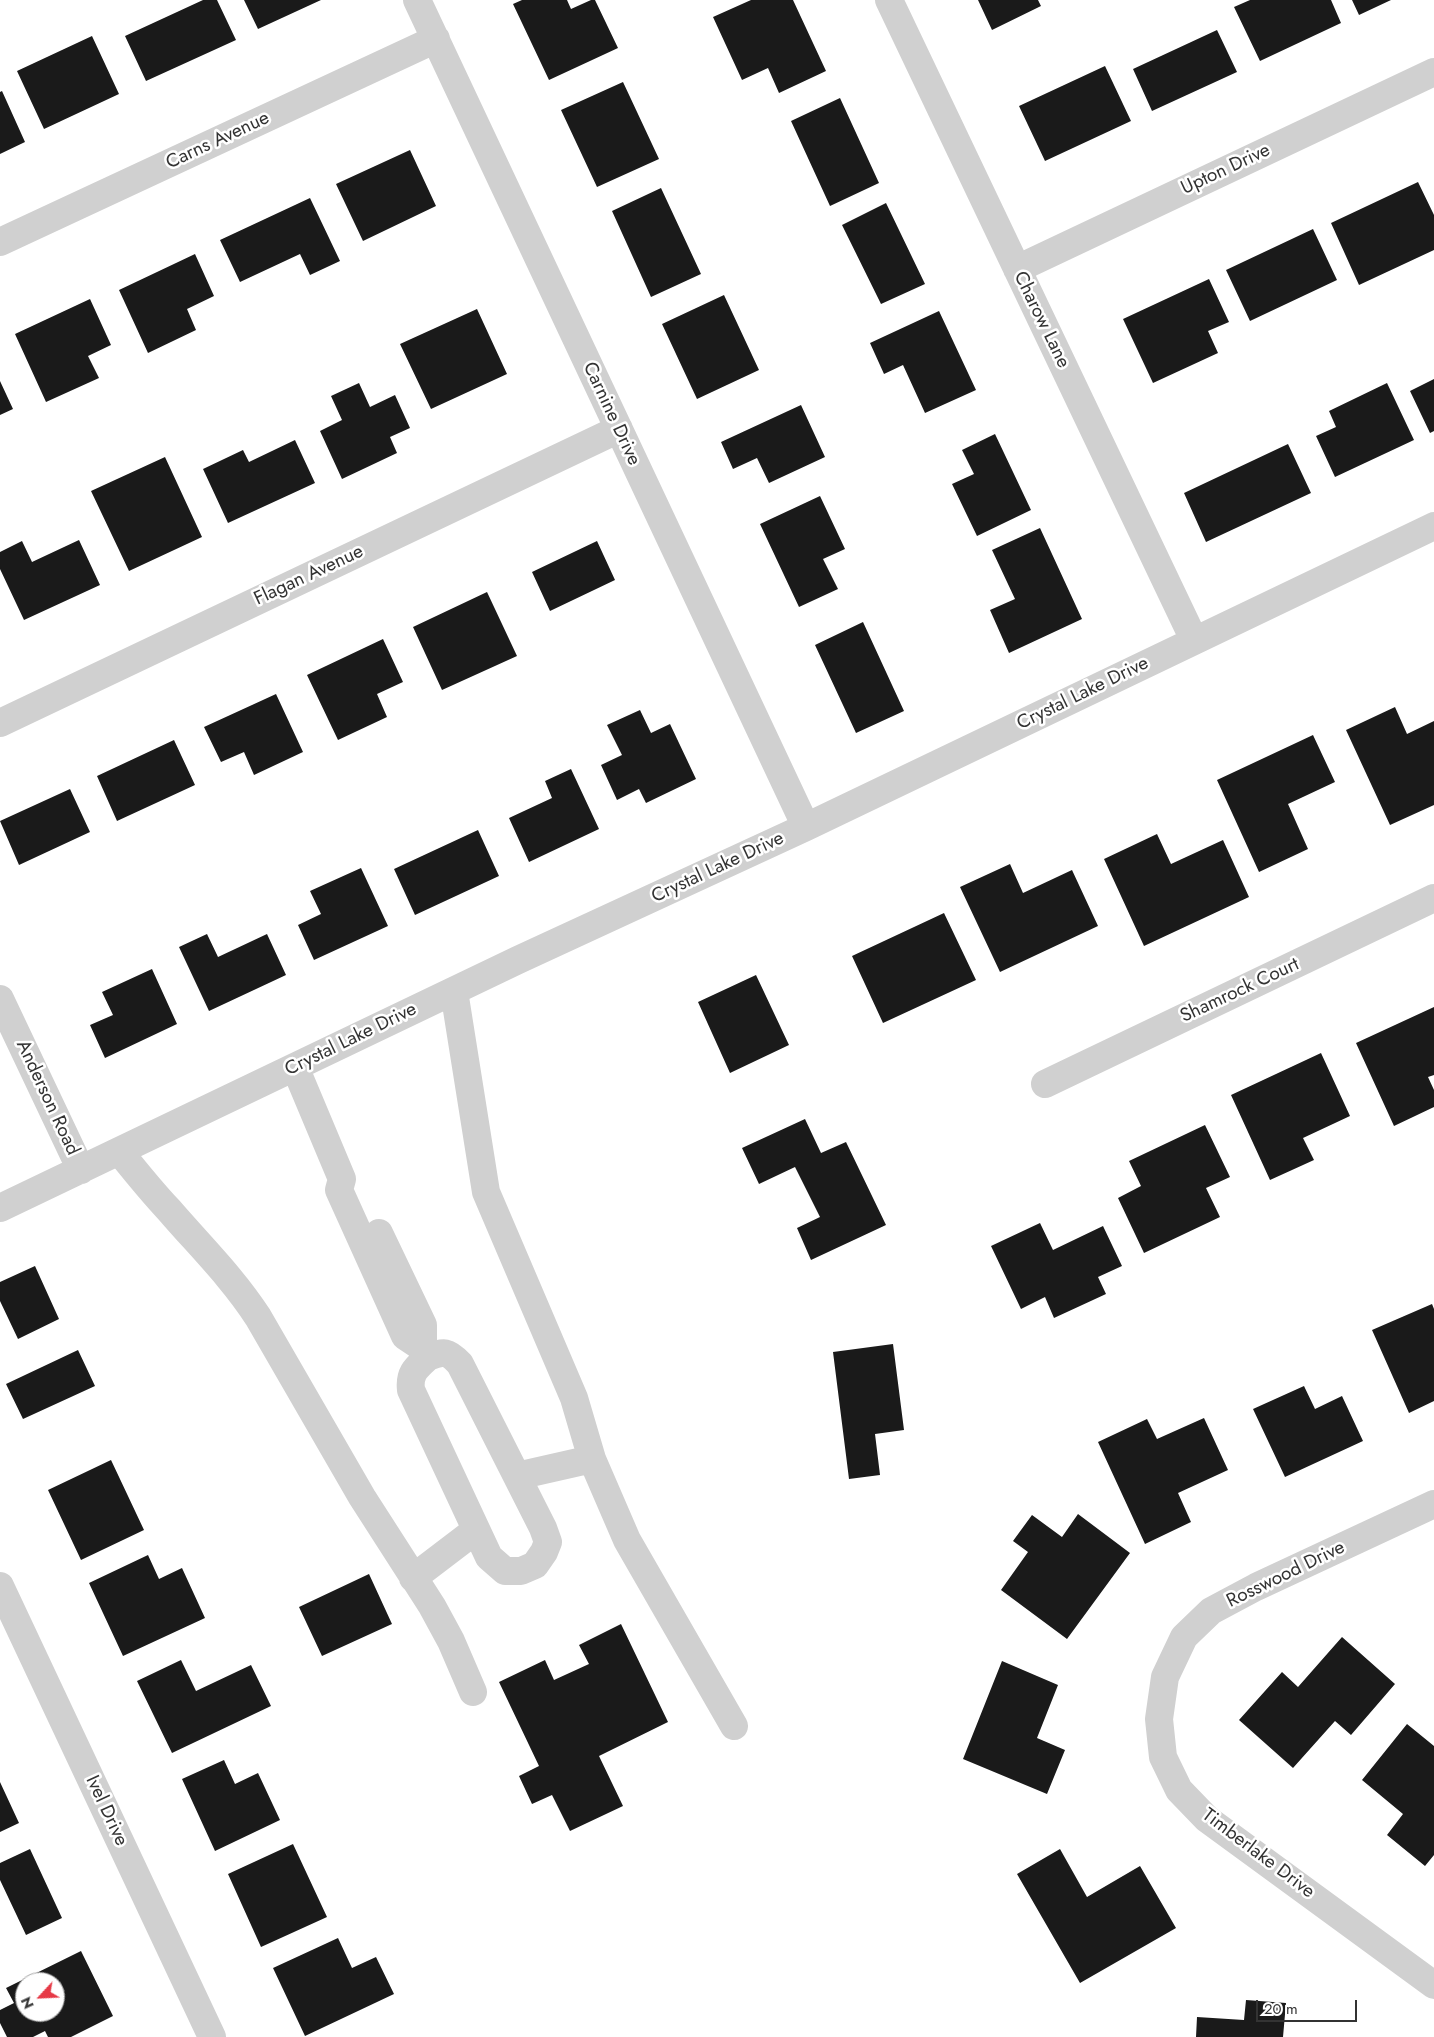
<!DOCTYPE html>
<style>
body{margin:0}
#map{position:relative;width:1434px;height:2037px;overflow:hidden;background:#fff;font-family:Jost,sans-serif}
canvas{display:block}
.north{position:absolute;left:15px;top:1972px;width:50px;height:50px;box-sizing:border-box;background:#fff;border:1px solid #adadad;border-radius:50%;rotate:245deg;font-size:14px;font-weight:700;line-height:20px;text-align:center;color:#333}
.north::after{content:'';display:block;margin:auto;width:18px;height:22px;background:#e63946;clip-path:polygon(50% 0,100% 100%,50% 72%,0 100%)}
.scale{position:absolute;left:1256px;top:2000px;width:101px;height:22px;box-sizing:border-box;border:2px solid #333;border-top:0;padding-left:6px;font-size:15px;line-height:18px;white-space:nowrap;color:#333;-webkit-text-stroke:4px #fff;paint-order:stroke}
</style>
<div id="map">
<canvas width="1434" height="2037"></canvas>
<div class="north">N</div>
<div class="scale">20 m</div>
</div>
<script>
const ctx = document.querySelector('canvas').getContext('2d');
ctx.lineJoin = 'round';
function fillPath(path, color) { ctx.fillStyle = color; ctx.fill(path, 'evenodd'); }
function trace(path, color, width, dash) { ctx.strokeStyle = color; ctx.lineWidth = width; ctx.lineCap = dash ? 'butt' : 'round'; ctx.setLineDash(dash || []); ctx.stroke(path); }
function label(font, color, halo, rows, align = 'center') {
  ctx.font = font + ' Jost,sans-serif'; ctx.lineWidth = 5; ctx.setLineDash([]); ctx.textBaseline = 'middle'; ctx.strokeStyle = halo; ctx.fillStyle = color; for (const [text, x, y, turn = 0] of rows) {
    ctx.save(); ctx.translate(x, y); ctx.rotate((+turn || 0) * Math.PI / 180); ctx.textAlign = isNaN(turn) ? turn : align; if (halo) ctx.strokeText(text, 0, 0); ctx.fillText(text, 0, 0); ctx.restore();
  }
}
fillPath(new Path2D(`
 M203,0H217L236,40L146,81L125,36Z
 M244,0H321L258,29Z
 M522,0H567L571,9L591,0H595L618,48L549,80L513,4Z
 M751,0H793L826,71L779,93L768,68L742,80L713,17Z
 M978,0H1038L1041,6L992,30Z
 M1250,0H1331L1341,23L1260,61L1234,7Z
 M1352,0H1391L1359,15Z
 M1217,30L1237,72L1152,111L1133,69Z
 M92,36L119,94L44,129L17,71Z
 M1105,66L1131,121L1045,161L1019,106Z
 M623,82L659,159L597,187L561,110Z
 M2,91L25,142L0,154V92Z
 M840,98L879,183L830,206L791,121Z
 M410,150L436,206L363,241L336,184Z
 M1418,182L1434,215V250L1359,285L1331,223Z
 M661,188L701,274L651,297L612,211Z
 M310,198L340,261L310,275L300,254L240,282L220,240Z
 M886,203L925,284L881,304L842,225Z
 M1313,229L1337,280L1250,321L1226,270Z
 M195,254L214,296L187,309L196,330L148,353L119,290Z
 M1209,279L1229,322L1208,331L1218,353L1153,383L1123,319Z
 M724,295L759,370L697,399L662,324Z
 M90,299L111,345L88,356L99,378L46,402L15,334Z
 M477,309L507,374L431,409L400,344Z
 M939,311L976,390L925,413L903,365L884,374L870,343Z
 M1434,379V431L1430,433L1410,391Z
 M0,381L13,409L0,415Z
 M359,383L370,407L395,395L410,428L390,437L397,453L342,479L320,431L342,420L331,396Z
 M1387,383L1414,440L1335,477L1316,436L1336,427L1329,411Z
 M801,405L825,457L769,483L757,458L733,469L721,442Z
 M995,434L1031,510L977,536L952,484L974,474L962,450Z
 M295,440L315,483L228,523L203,469L243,450L249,462Z
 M1288,444L1311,493L1206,542L1184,493Z
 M165,457L202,537L129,571L91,491Z
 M820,496L845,549L823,559L838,589L799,607L760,524Z
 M1040,528L1082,619L1009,653L990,610L1015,599L992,550Z
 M79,540L100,585L24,620L0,569V552L22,541L32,562Z
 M597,541L615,580L550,611L532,572Z
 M487,592L517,656L442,690L413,627Z
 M863,622L904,711L856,733L815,645Z
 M383,639L403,682L377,694L387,717L338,740L307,675Z
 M276,694L303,752L254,775L244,752L221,762L204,727Z
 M1395,707L1407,734L1434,721V805L1390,825L1346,730Z
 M640,710L651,733L670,724L696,779L646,803L639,789L617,800L601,765L622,755L607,725Z
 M1313,735L1335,782L1288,804L1308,849L1259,872L1217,780Z
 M174,740L195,785L117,821L97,776Z
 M571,769L599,829L529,862L509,818L552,798L545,781Z
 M70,789L90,832L19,865L0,821Z
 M478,830L499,876L415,915L394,869Z
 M1157,834L1171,864L1223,840L1249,897L1144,946L1104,859Z
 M1010,864L1023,893L1072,870L1098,926L1000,972L960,887Z
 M361,868L388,926L314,960L298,925L321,914L310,891Z
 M944,913L976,980L883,1023L852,956Z
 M207,934L218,957L267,934L286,975L209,1011L179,947Z
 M152,969L177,1024L105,1058L90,1025L113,1015L102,992Z
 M756,975L789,1045L730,1073L698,1002Z
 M1434,1007V1075L1428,1077L1434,1090V1107L1394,1126L1356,1043Z
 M1321,1053L1350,1116L1303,1138L1314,1160L1270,1180L1231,1095Z
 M805,1119L821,1153L846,1142L886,1225L811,1260L797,1228L820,1217L795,1167L759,1184L742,1148Z
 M1205,1125L1230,1177L1206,1188L1220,1217L1144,1253L1118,1198L1141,1186L1129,1161Z
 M1040,1223L1053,1250L1103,1226L1122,1266L1098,1277L1106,1294L1054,1318L1045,1297L1021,1309L991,1246Z
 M35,1266L59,1319L18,1339L0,1301V1282Z
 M1432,1304L1434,1309V1401L1409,1413L1372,1330Z
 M893,1344L904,1430L875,1434L880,1475L849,1479L833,1352Z
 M78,1350L95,1386L23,1419L6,1384Z
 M1304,1386L1315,1409L1342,1396L1363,1441L1285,1477L1253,1409Z
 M1204,1418L1228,1470L1178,1493L1191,1522L1145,1544L1098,1442L1147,1419L1157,1439Z
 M111,1460L144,1530L81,1560L48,1490Z
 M1078,1514L1130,1553L1067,1639L1001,1590L1028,1552L1013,1541L1032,1515L1062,1537Z
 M148,1555L159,1579L182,1568L205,1618L123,1656L89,1583Z
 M369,1574L392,1624L322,1656L299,1607Z
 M621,1624L668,1722L599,1756L623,1806L570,1831L552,1795L532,1804L519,1776L539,1766L499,1682L545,1660L554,1680L589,1664L579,1645Z
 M1342,1637L1395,1684L1351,1735L1335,1721L1293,1768L1239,1720L1282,1672L1298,1687Z
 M181,1660L196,1691L251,1665L271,1706L172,1753L137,1681Z
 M1002,1661L1058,1685L1037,1738L1065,1750L1047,1794L963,1759Z
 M1407,1724L1434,1746V1855L1425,1866L1387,1835L1403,1814L1362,1780Z
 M224,1760L235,1784L258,1773L280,1820L215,1851L182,1779Z
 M0,1782L19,1823L0,1832Z
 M293,1844L327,1917L261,1947L228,1874Z
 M30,1849L62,1918L26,1935L0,1880V1863Z
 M1060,1849L1087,1897L1140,1866L1176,1928L1080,1983L1017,1874Z
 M338,1938L352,1968L376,1957L394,1994L305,2036L273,1968Z
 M81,1951L113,2016L71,2037H48L45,2031L33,2037H7L0,2023V2010L14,2003L6,1988ZM25,1982H55V2012H25Z
 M1246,2000L1286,2003L1283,2037H1196L1197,2017L1244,2020Z`), '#1a1a1a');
trace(new Path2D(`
 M417,0L806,827
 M889,0L1194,640
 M0,242L436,39
 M1017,269L1434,72
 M0,723L619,429
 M454,991L486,1192L574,1398L592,1459
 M0,999L81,1170
 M295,1067L342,1179L339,1190L405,1336L423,1348L428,1357C416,1368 409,1373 411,1390L489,1557L505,1571H521L535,1565L544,1552L548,1542L543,1528L460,1364C448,1351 444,1351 428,1357
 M1045,1084L1434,898
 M119,1151C135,1171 151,1191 169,1210C200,1246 232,1277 258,1317L362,1497L432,1606L451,1641L473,1692
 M0,1208L518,960L806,827L1434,526
 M379,1233L423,1325V1348
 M517,1476L592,1459L627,1540L734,1726
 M1434,1504L1256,1587L1211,1611L1184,1637L1165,1677L1159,1719L1163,1757L1179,1790L1207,1819L1434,1985
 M413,1578L476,1530
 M0,1586L212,2037`), '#d0d0d0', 28);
label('19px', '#333', '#fff', [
 ["Carns Avenue",218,141,-25],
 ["Upton Drive",1226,170,-25],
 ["Charow Lane",1041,320,64],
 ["Carnine Drive",611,414,65],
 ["Flagan Avenue",309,576,-25],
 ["Crystal Lake Drive",1083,694,-26],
 ["Crystal Lake Drive",718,868,-25],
 ["Shamrock Court",1240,991,-25],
 ["Crystal Lake Drive",351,1040,-26],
 ["Anderson Road",47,1098,65],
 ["Rosswood Drive",1286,1575,-26],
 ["Ivel Drive",106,1811,65],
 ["Timberlake Drive",1258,1854,37]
]);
</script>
